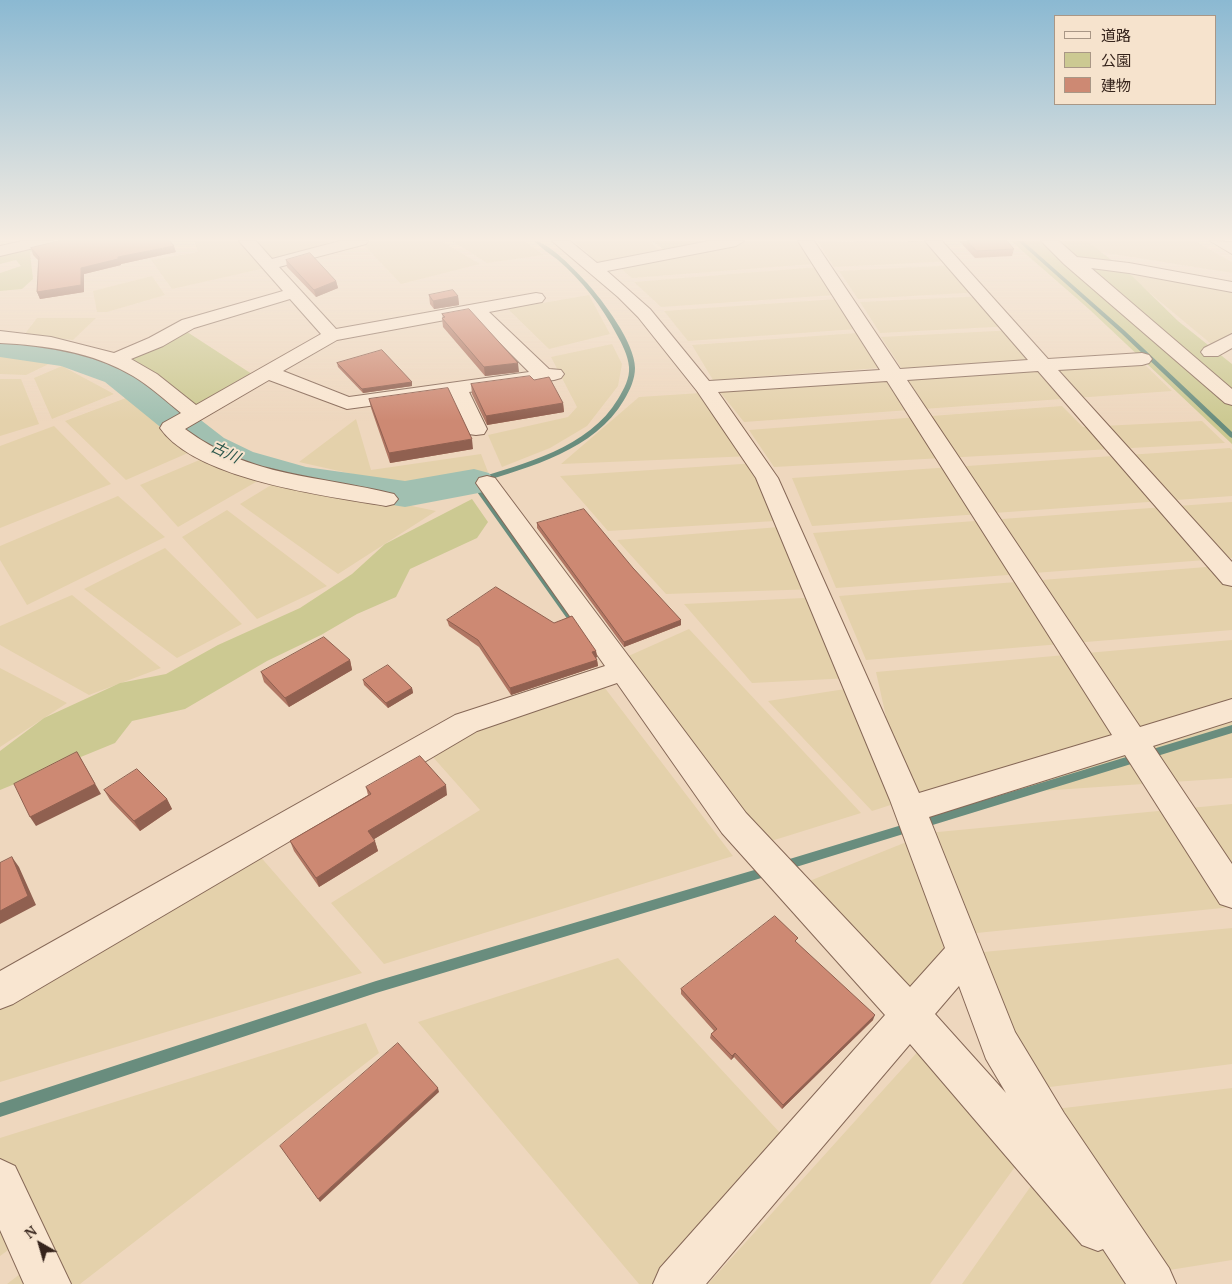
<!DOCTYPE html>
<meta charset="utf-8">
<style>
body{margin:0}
#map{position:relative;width:1232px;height:1284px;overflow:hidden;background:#eed7be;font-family:"PT Serif","Noto Sans JP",serif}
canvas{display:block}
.legend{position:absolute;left:1054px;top:15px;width:162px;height:90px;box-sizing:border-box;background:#f6e3cd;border:1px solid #a99786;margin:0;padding:6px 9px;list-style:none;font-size:15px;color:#36241c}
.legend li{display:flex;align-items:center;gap:10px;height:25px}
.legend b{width:25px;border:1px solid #a99786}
.north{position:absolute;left:15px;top:1219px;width:50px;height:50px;-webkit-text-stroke:4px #f6e3cd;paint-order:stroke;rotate:322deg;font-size:14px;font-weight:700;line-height:20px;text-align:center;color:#36241c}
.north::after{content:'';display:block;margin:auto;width:18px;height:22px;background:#36241c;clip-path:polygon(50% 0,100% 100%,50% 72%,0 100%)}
</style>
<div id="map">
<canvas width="1232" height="1284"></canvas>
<ul class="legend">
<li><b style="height:6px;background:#f9e6d1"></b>道路</li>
<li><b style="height:14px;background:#ccc992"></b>公園</li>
<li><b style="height:14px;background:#cd8973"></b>建物</li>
</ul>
<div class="north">N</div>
</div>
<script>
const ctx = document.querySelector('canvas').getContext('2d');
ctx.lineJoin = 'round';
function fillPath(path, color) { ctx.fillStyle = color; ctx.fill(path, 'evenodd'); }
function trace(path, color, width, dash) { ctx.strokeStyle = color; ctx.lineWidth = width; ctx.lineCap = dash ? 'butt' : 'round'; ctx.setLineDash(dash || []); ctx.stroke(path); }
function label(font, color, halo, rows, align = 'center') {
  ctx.font = font + ' "PT Serif","Noto Sans JP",serif'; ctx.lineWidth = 4; ctx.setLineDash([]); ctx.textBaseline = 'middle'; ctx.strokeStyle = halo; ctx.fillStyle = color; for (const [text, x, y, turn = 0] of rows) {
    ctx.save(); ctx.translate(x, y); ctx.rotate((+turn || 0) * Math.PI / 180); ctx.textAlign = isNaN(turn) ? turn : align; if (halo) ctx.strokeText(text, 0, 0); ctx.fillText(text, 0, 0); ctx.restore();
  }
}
fillPath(new Path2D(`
 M194,241H326L336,248L270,267L172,289L151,260L198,252Z
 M366,241H441L480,264L401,284L362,243Z
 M452,241H524L544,255L487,263Z
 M574,241H649L661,251L601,267Z
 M737,241H799L813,264L632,278L615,264Z
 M936,241L954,261L834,267L818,242Z
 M1086,241H1195L1232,262V273L1100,252Z
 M959,265L983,292L858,299L839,271Z
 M818,267L835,295L661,307L634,282Z
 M1127,274L1232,291V339L1216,348Z
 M152,276L165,295L107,312H97L93,291Z
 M589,295L610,334L549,349L508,309Z
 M986,296L1013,326L880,333L860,302Z
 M837,299L857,329L688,341L664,311Z
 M37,318H96L73,340L24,335Z
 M1015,330L1044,364L904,372L881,337Z
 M857,333L879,368L713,380L692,345Z
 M612,344L622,364L618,386L587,426L550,448L502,467L488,435L568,417L577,407L551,357Z
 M0,356L57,360L26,375L0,374Z
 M1142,362L1172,391L744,422L716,387Z
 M62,366L114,394L52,419L34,378Z
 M0,379H21L39,424L0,436Z
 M701,393L752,456L561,464L639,397Z
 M126,398L197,449L126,480L65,421Z
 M1062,406L1083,427L1202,421L1225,443L774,467L749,430Z
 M356,419L371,470L481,454L488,472L474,477L413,482L379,480L299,462Z
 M54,426L111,484L0,528V446Z
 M1230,448L1232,450V496L812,526L792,478Z
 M209,456L268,475L178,527L140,485Z
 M757,463L775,521L608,531L560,476Z
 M281,479L436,511L338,574L240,504Z
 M118,496L165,537L27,605L0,560V546Z
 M1232,502V558L836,588L813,533Z
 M227,510L327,586L257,619L182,537Z
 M792,526L817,589L666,594L617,540Z
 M165,548L242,624L177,658L84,589Z
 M1232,565V630L866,660L839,596Z
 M72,595L161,668L89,695L0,645V626Z
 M823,597L851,678L752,683L684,604Z
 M689,629L861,813L768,842L624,658Z
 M1232,640V778L906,800L872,811L768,701L871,685L902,788L876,672Z
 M0,668L67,703L0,747Z
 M598,679L733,856L384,964L331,903L480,810L424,747Z
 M1232,804V907L957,935L917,834Z
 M909,841L963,954L1232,928V1064L1026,1090L964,954L910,1015L792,888Z
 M251,846L362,973L0,1082V991Z
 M618,958L794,1148L653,1284H639L418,1022Z
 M366,1023L379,1053L80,1284H7L37,1261L26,1237L0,1256V1138Z
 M930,1038L1025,1153L930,1284H708Z
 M1232,1088V1260L1157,1272L1039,1111Z
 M1045,1166L1131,1284H962Z`), '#e4d1ab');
fillPath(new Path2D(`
 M45,241H75L30,252L33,279L22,289L0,291V273L21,266L16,260L0,264V251Z
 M652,241H708L709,244L663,249Z
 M1011,241H1044L1232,399V444L1090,310Z
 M1051,241H1087L1132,276L1178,321L1232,364V398Z
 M181,328L258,378L189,410L115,359Z
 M472,499L488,522L477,538L410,569L396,597L357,614L321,635L267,661L185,709L132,721L115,743L0,790V751L44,718L120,683L166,674L218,645L300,608L352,574L385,544Z`), '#ccc992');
fillPath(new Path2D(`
 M534,241C548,241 577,272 587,283C603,301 635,343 635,368C635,379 630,390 624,400C595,450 530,467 478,483L579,623L580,625L579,627H573L470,482L471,480C523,464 589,448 618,399C624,389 630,378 629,367C628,355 622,344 617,335C602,306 582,281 558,260C550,254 541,248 534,241Z
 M1018,241H1023L1125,331L1232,432V438L1230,437L1121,333Z
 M1232,725V733L783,871L779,869L778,866L779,863L783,861Z
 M768,866L772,868L773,871L772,874L768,876L376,993L0,1117V1103L376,981Z`), '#698d7e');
fillPath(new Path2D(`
 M0,335L63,345L104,355L131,366L224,438L253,452L306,467L405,481L474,469L489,473L495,482L489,491L405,507L289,488L223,470L196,456L105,382L61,366L0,357Z`), '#a1c0b1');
const minor = new Path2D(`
 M22,241H53L51,244L0,256V246Z
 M239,241H256L272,259L340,241H368L366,244L279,267L336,329L536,293L542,294L545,298L542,302L489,312L549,369L561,370L564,374L561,378L554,380L469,392L487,429L484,434L476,435L468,434L465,429L450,395L347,409L269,380L185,429C250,478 319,475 394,494L398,499L394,504L386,506C327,496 196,480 160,428L163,423L181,413C165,400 150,386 133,376C93,352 45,345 0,343V331L51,337L114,353L149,338L182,320L283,291ZM290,299L321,334L196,405L157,374L131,359L163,346L194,328ZM472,315L529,372L349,397L283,371L337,340Z
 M552,241H570L597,263L709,241H744L736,246L607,271L650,309L709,381L880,370L798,241H814L900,369L1028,360L925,241H942L1048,359L1142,353L1149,355L1152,359L1149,363L1142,365L1058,370L1232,562V586L1223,584L1038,371L907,380L1140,727L1232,699V721L1153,746L1232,864V908L1220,904L1125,755L929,817L1015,1032L1064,1113L1169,1268L1176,1284H1126L1103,1249L1098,1251L1082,1245L910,1044L706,1284H653L660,1268L885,1015L722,833L617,683L477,731L13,1004L0,1009V971L455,715L605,666L476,483L479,478L487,476L495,478L746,813L910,987L945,948L890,800L756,478L697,391L638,317L618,297ZM887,381L1112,735L919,793L778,478L718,392ZM959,986L986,1059L1006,1093L935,1014Z
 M1041,241H1059L1077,257L1129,263L1232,282V292L1129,273L1091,268L1232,389V405L1225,403L1064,264Z
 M1210,241L1232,242V254Z
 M1232,334V348L1218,356H1204L1201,352L1204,348Z
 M0,1159L15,1166L71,1284H24L0,1230Z`);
trace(minor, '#866857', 2);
fillPath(minor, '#f9e6d1');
fillPath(new Path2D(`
 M959,241H1007L1014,249L1012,256L975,258Z
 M31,248L176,252L121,264V265L84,274V292L40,299L37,292L38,260L33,255Z
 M286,260L336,281L338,288L316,297L287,267Z
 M429,295L458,296L459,305L434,309L430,304Z
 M442,314L519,372L485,376L443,327L442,318H443Z
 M337,363L412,382V386L363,393L338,367Z
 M471,384L563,403L564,412L487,425L472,394Z
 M369,399L473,449L390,463L371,408Z
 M537,523L633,568L681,625L624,647L537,528Z
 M447,620L596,651L597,657L596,658L597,660L598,666L511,695L479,647L449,626Z
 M350,660L352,670L289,707L264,682L261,672Z
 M363,680L412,688L413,693L388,708L364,685Z
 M366,787L447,795L374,839L378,851L319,887L294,851L290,841L368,795Z
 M104,790L167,799L172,809L140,831L110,800Z
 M797,943L873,1020L782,1109L734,1057L731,1060L710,1038L711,1034L714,1031L681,994V989Z`), '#b07663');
fillPath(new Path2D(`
 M174,246L176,252L121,264V265L84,274V292L40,299L37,292L81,268L118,257Z
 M336,281L338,288L316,297L314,290Z
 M458,296L459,305L434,309L433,301Z
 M518,363L519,372L485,376L484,367Z
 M412,382V386L363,393L362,389Z
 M563,403L564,412L487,425L486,416Z
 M472,439L473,449L390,463L389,453Z
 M681,620V625L624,647V642Z
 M596,651L597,657L592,659V652Z
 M350,660L352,670L289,707L285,698Z
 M597,660L598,666L511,695L510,688Z
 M412,688L413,693L388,708L386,703Z
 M77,752L101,794L36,826L30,817Z
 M446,785L447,795L371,841L368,831Z
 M167,799L172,809L140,831L134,821Z
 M375,841L378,851L319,887L316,878Z
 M12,857L19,867L36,905L0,924V911Z
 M875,1015L873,1020L782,1109L783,1105Z
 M735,1053L734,1057L731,1060L732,1056Z
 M438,1088L439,1092L320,1202L318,1199Z`), '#906050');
const building = new Path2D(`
 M59,241H170L174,246L118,257V259L81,268V285L37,292L39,257L31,248Z
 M967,241H1007L1014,249L977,251Z
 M310,253L336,281L314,290L286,260Z
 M453,290L458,296L433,301L429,295Z
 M469,309L518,363L484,367L442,318L445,317L442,314Z
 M382,350L412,382L362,389L337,363Z
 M530,376L534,380L549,377L563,403L486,416L471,384Z
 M448,388L472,439L389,453L369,399Z
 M584,509L633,568L681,620L624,642L537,523Z
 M496,587L554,623L572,616L596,651L592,652L597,660L510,688L478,640L447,620Z
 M324,637L350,660L285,698L261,672Z
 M388,665L412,688L386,703L363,680Z
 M77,752L95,784L30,817L14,784Z
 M420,756L446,785L368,831L375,841L316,878L290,841L371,794L366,787Z
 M137,769L167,799L134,821L104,790Z
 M12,857L28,896L0,911V863Z
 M775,916L798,938L795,941L875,1015L783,1105L735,1053L732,1056L711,1034L717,1029L681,989Z
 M398,1043L438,1088L318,1199L280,1146Z`);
fillPath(building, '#cd8973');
trace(building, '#906050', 1);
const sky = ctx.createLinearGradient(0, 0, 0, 421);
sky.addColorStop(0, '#8bb9d2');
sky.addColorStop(0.57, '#f7ede2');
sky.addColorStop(1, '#f7ede200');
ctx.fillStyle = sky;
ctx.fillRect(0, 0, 1232, 421);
label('italic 15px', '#2a564b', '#f6e3cd', [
 ["古川",225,453,26]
]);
</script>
